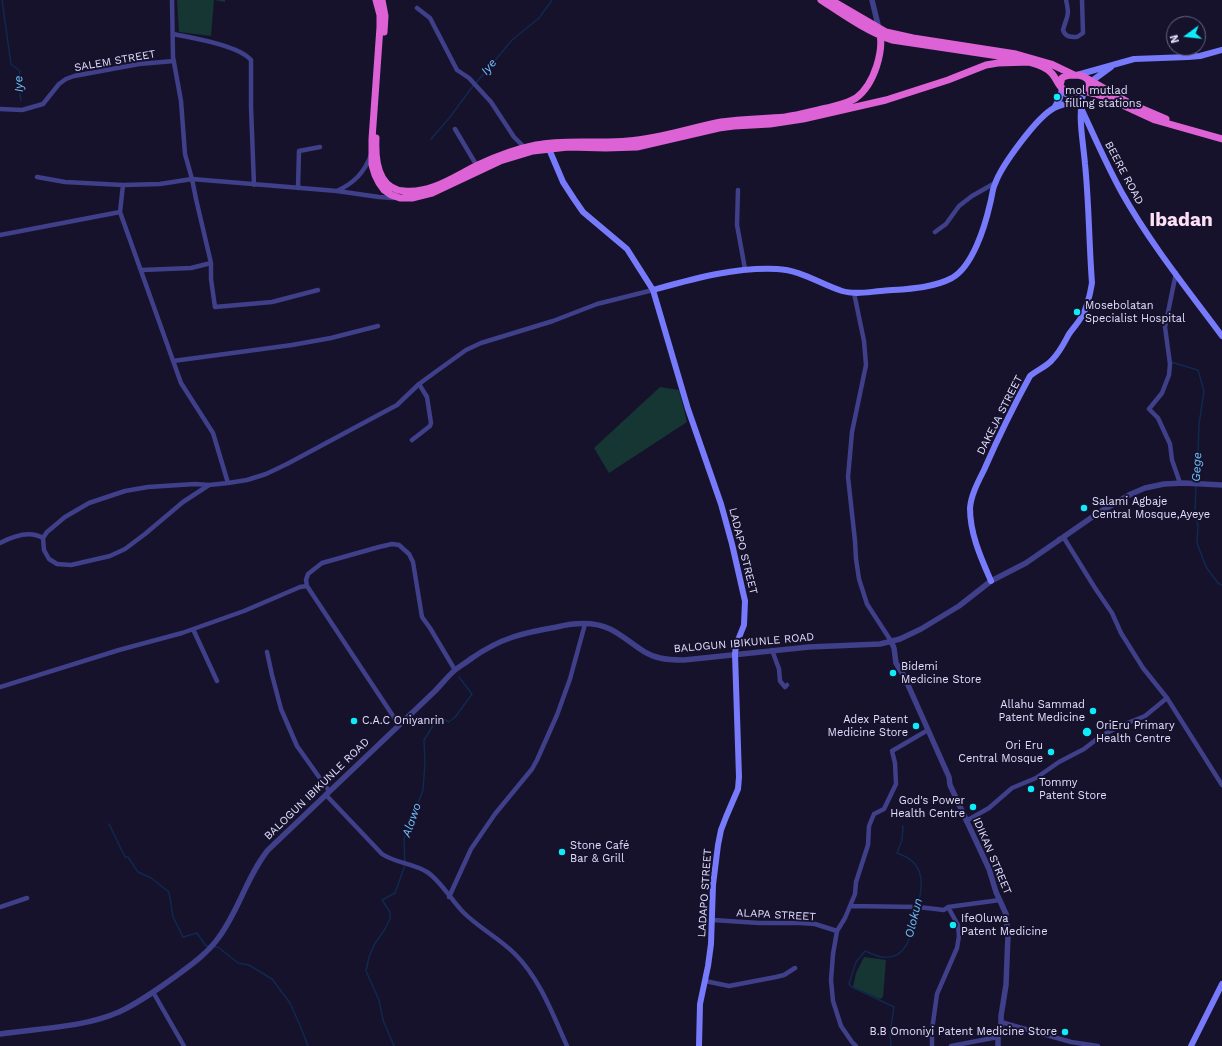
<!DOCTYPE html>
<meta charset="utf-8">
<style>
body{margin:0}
#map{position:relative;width:1222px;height:1046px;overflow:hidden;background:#16122c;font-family:"Work Sans",sans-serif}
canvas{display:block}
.north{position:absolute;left:1166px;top:16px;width:40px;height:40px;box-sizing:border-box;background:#16122c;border:1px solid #676480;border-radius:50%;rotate:255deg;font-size:11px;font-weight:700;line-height:16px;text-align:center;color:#e1defe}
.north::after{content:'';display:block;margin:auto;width:14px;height:18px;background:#0fecf9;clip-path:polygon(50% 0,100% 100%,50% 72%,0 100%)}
</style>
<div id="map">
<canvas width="1222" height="1046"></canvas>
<div class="north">N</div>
</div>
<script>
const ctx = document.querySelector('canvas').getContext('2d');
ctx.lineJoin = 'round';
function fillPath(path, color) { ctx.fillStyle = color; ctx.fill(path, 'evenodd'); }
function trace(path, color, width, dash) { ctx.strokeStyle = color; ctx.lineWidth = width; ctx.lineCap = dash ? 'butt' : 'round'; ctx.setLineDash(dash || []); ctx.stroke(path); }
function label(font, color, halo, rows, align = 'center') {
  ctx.font = font + ' "Work Sans",sans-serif'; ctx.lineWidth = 4; ctx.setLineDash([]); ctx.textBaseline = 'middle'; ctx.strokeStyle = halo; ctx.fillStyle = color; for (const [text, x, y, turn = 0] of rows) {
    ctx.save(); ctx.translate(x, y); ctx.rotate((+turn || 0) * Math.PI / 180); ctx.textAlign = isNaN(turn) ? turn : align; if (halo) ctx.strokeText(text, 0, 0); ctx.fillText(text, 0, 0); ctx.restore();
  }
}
fillPath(new Path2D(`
 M177,0H225V2L214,0L211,36L179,32Z
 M660,387L679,390L687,422L609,473L594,448Z
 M864,957L886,960L883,997L880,999L853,987L856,973Z`), '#153633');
trace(new Path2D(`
 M2,0L11,64L20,71L18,84L21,100
 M476,83L512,40L539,18L552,0
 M431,139L450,117L473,86
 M1171,362L1198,370L1204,391L1199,424L1197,481
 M1196,485L1195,513L1198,526L1197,543L1206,567L1218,583L1222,585
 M109,824L125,857H128L138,872L151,878L169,892L173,917L183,937L197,933L206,946H208
 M903,826L902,840L897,853C924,862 924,881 918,905
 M214,947H218L238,963L249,965L272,979L290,1003L299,1023L308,1046
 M394,1046L383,1020L379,1000L366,971L369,957L374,945L385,929L390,919V912L382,900L395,893L405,865L404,839L423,790L425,763L424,740L434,724L441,717L449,722L456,716L472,694L459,677
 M891,1046L890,1032L894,1007L852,987L849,984L856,962L865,951C871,953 877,957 883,957C910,960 912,928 917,909`), '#0f294f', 1.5);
trace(new Path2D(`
 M172,0L173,57L181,101L185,154L192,179L196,199L211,263V279L215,307L272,302L318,290
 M1066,0C1070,17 1067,15 1063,30C1065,37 1070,37 1077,37L1083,33L1082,0
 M417,8L430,18L457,70L469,78L491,102L514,137L525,148
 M173,34C192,38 238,45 251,60V107L254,185
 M0,109L22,110L43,104L59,84L66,79L74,76L139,64L174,61
 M455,129L477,166
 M37,177L65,182L123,185
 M298,188L299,151L320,147
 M738,190L737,225L745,269
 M337,191C354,183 364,173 371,155
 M935,232L946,224L959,206L972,196L995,183
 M0,235L120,212
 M142,270L191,268L211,263
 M1176,273L1165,327L1170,364L1169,375L1162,393L1149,409L1158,418L1170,444L1172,460L1180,483
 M854,293L864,341L866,365L852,432L848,477L855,541L856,559L859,579L867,604L891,641
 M173,361L292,345L331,338L378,326
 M412,440L430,426L431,423L427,397L419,384
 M228,483L213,433L181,383L120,212L123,185L160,184L192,179L337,191L379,197L393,198
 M209,485L183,502L145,534L125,549L110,556L71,565L57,564L49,559L44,550L43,538L47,532L65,517L89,503L125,491L148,487L195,484L209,485L228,483L247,480L266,474L287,464L397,405L419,384L434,373L466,350L481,343L553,321L597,304L653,290
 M1059,539L1064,538L1095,588L1112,613L1121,633L1143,668L1167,698L1222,785
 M0,543C13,536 30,530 43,538
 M193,629L217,681
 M772,650L779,669L780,681L785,687L787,685
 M267,652L272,675L281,709L297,746L329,791
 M0,687L119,650L182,633L244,611L300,587L307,586
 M399,725L307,586L306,580L308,574L322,563L379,547L392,544L399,545L409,554L413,562L422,617L430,628L455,670
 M326,795L382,854C395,863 413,863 427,872C440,880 452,901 463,912C479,928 499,938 515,954C540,979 553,1015 567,1046
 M966,821L989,808L1012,788L1036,778L1059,762L1084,749L1101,736L1120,726L1145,716L1167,698
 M449,897L471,849L495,814L532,769L537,760L557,715L570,679L585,624
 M850,906L918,907L944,910L948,907L1000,900
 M0,907L27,898
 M713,920L759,923H800L815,924L837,931
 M705,981L729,986L776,977L784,975L795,968
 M153,992L184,1046
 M1001,1022L1071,1042L1098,1046
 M856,1046L852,1042L841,1026L833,1001L831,980L833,954L837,931L845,918L855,894L856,882L868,845L869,826L874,814L884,809L896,784L895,763L892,751L928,730
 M932,1046V1030L937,994L957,948L959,936L958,925L948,907
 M951,1046L998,1037`), '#3f3f8a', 4.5);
trace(new Path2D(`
 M872,0L879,29
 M891,641L894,648L896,663L904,676L949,777L950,785L989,869L996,892L1006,914L1008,935L1006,985L1001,1016V1030L998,1037V1046
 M0,1034C40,1028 82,1028 119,1012C140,1002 158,989 176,976C191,965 208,953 219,937C239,910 247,876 268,850L434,692C441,685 447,677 455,670C460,666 467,662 472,658C501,638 522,633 557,627C574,623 593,621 610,629C627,637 641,654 660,658C668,660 676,660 684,660L809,647L880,644L900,639L921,629L959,606L991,581L1026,563L1098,513L1131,494L1145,488L1164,484L1184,483L1222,485`), '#3f3f8a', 5.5);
trace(new Path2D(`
 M1077,75L1134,59L1188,57L1200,56L1222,50
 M1089,83L1111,67
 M1063,89L1066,94L1076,103
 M1054,108L1060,98L1062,88
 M1082,110C1095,138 1107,166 1122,193C1150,243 1187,289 1222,336
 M549,149L563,182L574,199L583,212L627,249L653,290L688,409L721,504L732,544L745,601L744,625L736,645L735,654L739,777L738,789L726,817L721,830L718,845L713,885L711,944L708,966L700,1004L699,1046
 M653,290C693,279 734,267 777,269C801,270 820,284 842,291C855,295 868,292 881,291C904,289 931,289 952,278C973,266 985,226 990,204C992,198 992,190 995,184C1001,166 1037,117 1054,108C1060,105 1068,103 1074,102
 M991,581C981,558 970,534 970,508C971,495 978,482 984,470C998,438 1013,407 1030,376C1037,370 1046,367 1052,360C1060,352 1064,343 1069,334C1073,328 1079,322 1082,316C1088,306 1090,295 1092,283C1089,244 1089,203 1085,164C1083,139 1077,115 1084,91
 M1191,1046L1222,984`), '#787afc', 6);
trace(new Path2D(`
 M376,0L380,15V27L372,139V165L375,175L379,183L384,190L391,195L400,198H412L432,193L500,161L533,151L568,147L606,148L637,147L719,128L734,126L770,124L803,119L886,100L948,80L986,65L998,63L1029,62
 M382,0L385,16L384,32
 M821,0C843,14 866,31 892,40L1012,58C1024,61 1038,63 1048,70C1056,75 1057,85 1063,89C1069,93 1086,94 1089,86C1092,73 1068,73 1062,78L1060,85
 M831,0L886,32L913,38L1016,54L1051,64L1074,75
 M1088,79L1131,104L1166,119
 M1084,91L1103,96L1155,120L1222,139
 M376,138C375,159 378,189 404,191C431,194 455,176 478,165C497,156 516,149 536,145C566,139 597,144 628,141C659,139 690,128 721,122C742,119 763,119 785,117C799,115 813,111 827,108C836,105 847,104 856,98C874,85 885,50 879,29`), '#dc62d5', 7);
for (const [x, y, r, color] of [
 [1057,97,4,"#0fecf9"],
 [1077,312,4,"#0fecf9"],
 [1084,508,4,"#0fecf9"],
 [893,673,4,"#0fecf9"],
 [1093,711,4,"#0fecf9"],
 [354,721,4,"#0fecf9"],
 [916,726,4,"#0fecf9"],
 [1087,732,5,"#0fecf9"],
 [1051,752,4,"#0fecf9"],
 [1031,789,4,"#0fecf9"],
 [973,807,4,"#0fecf9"],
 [562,852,4,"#0fecf9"],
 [953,925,4,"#0fecf9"],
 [1065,1032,4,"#0fecf9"]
]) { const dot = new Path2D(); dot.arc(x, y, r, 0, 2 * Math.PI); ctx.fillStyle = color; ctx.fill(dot); trace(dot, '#16122c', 1.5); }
label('11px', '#e1defe', '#16122c', [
 ["SALEM STREET",115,61,-10],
 ["BEERE ROAD",1124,173,62],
 ["DAKEJA STREET",1000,415,-63],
 ["LADAPO STREET",743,551,76],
 ["BALOGUN IBIKUNLE ROAD",744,643,-5],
 ["BALOGUN IBIKUNLE ROAD",317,789,-44],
 ["IDIKAN STREET",992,856,67],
 ["LADAPO STREET",705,893,-86],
 ["ALAPA STREET",776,915,3]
]);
label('11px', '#e1defe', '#16122c', [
 ["mol mutlad",1065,91],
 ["filling stations",1065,104],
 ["Mosebolatan",1085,306],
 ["Specialist Hospital",1085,319],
 ["Salami Agbaje",1092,502],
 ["Central Mosque,Ayeye",1092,515],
 ["Bidemi",901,667],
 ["Medicine Store",901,680],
 ["Allahu Sammad",1085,705,"right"],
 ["Patent Medicine",1085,718,"right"],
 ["Adex Patent",908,720,"right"],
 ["Medicine Store",908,733,"right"],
 ["C.A.C Oniyanrin",362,721],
 ["OriEru Primary",1096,726],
 ["Health Centre",1096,739],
 ["Ori Eru",1043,746,"right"],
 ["Central Mosque",1043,759,"right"],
 ["Tommy",1039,783],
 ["Patent Store",1039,796],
 ["God's Power",965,801,"right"],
 ["Health Centre",965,814,"right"],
 ["Stone Café",570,846],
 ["Bar & Grill",570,859],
 ["IfeOluwa",961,919],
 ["Patent Medicine",961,932],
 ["B.B Omoniyi Patent Medicine Store",1057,1032,"right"]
], 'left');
label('italic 12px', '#6fc0fb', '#16122c', [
 ["Iye",489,67,-51],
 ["Iye",19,84,-93],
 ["Gege",1197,467,-87],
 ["Alawo",412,820,-71],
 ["Olokun",914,918,-76]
]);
label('bold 19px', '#fee0f5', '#16122c', [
 ["Ibadan",1181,220]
]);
</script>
